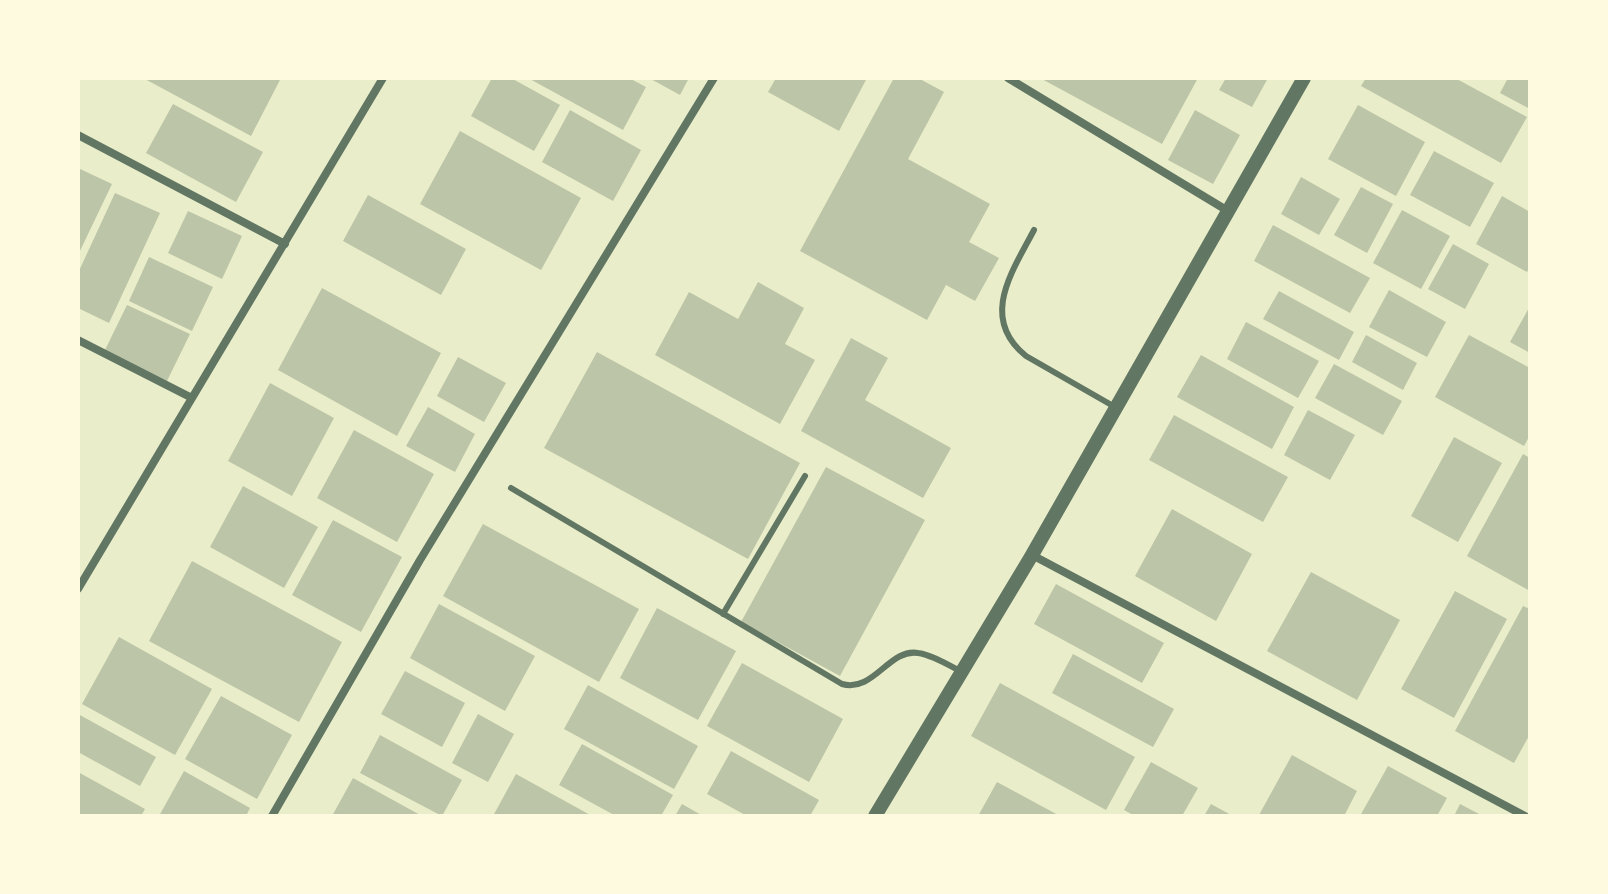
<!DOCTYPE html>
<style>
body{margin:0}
#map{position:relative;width:1608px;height:894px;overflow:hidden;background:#e9edc9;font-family:Figtree,sans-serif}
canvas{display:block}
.frame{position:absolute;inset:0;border:80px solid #fefae0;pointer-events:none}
</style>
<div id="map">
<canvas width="1608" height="894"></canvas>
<div class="frame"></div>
</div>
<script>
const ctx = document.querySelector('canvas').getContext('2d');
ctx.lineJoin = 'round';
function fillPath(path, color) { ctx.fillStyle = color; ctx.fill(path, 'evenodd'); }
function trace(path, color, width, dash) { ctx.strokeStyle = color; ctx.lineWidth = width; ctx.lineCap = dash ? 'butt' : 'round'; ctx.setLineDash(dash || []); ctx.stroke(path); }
fillPath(new Path2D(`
 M143,78H281L251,136Z
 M492,78H511L560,105L534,151L471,116Z
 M528,78H629L646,87L623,130Z
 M649,78H689L680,95Z
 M776,78H867L839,131L768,92Z
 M894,78H918L944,92L908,159L990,204L969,242L999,258L975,301L946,285L927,320L800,251Z
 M1040,78H1198L1162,144Z
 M1226,78H1268L1252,107L1219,90Z
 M1366,78H1455L1527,117L1501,163L1361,86Z
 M1508,78H1530V109L1500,93Z
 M173,104L263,152L236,202L146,153Z
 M1358,105L1425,142L1396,196L1328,159Z
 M570,110L641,150L613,201L542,162Z
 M1195,110L1240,135L1213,184L1168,160Z
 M460,131L581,198L541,270L420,204Z
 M1434,151L1494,183L1470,227L1410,195Z
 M78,168L112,184L78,255Z
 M1301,177L1340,199L1319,235L1281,214Z
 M1361,187L1393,204L1367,253L1334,235Z
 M115,193L160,213L109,323L78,308V273Z
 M368,195L466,249L441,295L343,241Z
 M1502,196L1530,212V266L1527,272L1476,244Z
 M1402,210L1450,236L1421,289L1373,263Z
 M188,211L242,236L222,279L168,253Z
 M1273,225L1370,278L1350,313L1254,261Z
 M1453,244L1489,264L1465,309L1428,289Z
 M149,257L213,287L192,331L129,301Z
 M758,282L804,308L785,344L815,360L780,424L655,355L689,292L738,319Z
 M322,288L441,353L397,436L278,370Z
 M1389,290L1446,322L1427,357L1369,327Z
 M1279,291L1354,332L1339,360L1263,319Z
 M127,305L190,334L167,381L104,352Z
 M1530,306V353L1510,342Z
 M1246,322L1319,361L1298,398L1227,359Z
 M1366,335L1417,363L1403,390L1352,362Z
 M1469,335L1530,368V435L1524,446L1435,397Z
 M851,338L888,358L865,400L951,448L923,498L801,431Z
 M597,352L800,463L748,559L544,448Z
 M1201,355L1294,407L1272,449L1177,397Z
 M458,357L506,383L484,422L437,396Z
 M1334,364L1402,401L1383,435L1315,398Z
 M270,383L334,418L292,496L228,461Z
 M428,407L475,434L455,472L406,446Z
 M1308,410L1355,435L1330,480L1284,455Z
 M1174,415L1288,477L1263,522L1149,460Z
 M354,430L434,474L397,542L317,498Z
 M1454,437L1502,463L1458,542L1411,516Z
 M1523,454L1530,458V591L1467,556Z
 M826,467L925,520L840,676L741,622Z
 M243,486L318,527L284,588L210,547Z
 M1172,509L1252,554L1216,621L1135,576Z
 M333,520L402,557L361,632L292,595Z
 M483,524L639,609L599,682L443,596Z
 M192,561L342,642L299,722L149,641Z
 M1311,572L1400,620L1357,700L1267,651Z
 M1056,584L1164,643L1142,683L1034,624Z
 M1455,591L1507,619L1454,718L1401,689Z
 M439,604L535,656L505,711L410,658Z
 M1523,606L1530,609V734L1514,763L1455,731Z
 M657,608L736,651L698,720L620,678Z
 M119,637L212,689L175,755L82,704Z
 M1073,654L1174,709L1153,747L1052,693Z
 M742,663L843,719L809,782L707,726Z
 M405,671L465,703L442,747L381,714Z
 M1000,683L1135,757L1106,810L971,736Z
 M588,685L698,746L674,789L564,729Z
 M221,696L292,735L257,799L185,759Z
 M78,714L156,757L140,786L78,752Z
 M478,714L514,734L488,782L452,763Z
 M380,735L462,780L442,816L360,773Z
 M582,744L673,795L661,816H616L559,785Z
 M731,751L819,800L810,816H747L707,794Z
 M1292,755L1357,791L1344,816L1259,815Z
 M1151,762L1198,788L1182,816H1135L1124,810Z
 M1388,766L1447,798L1437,816H1360Z
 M184,771L250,808L246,816H159Z
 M78,772L145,809L141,816H78Z
 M516,774L592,816H493Z
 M353,778L422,816H332Z
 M997,782L1060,816H978Z
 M682,804L703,816H675Z
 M1211,804L1233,816H1204Z
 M1460,804L1483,816H1454Z`), '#bcc5a7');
trace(new Path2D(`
 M1034,230C1012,272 979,318 1026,356L1115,407
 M511,488L842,684C874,693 889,648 918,653C932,655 947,664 960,671
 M723,614L805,476`), '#617663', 6);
trace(new Path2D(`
 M1008,78L1228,211
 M78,135L285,244
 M78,340L192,398
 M1032,555L1525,816
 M78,589L383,78
 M272,816L420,560L714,78`), '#617663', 8);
trace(new Path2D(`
 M875,816L1032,555L1304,78`), '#617663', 14);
</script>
